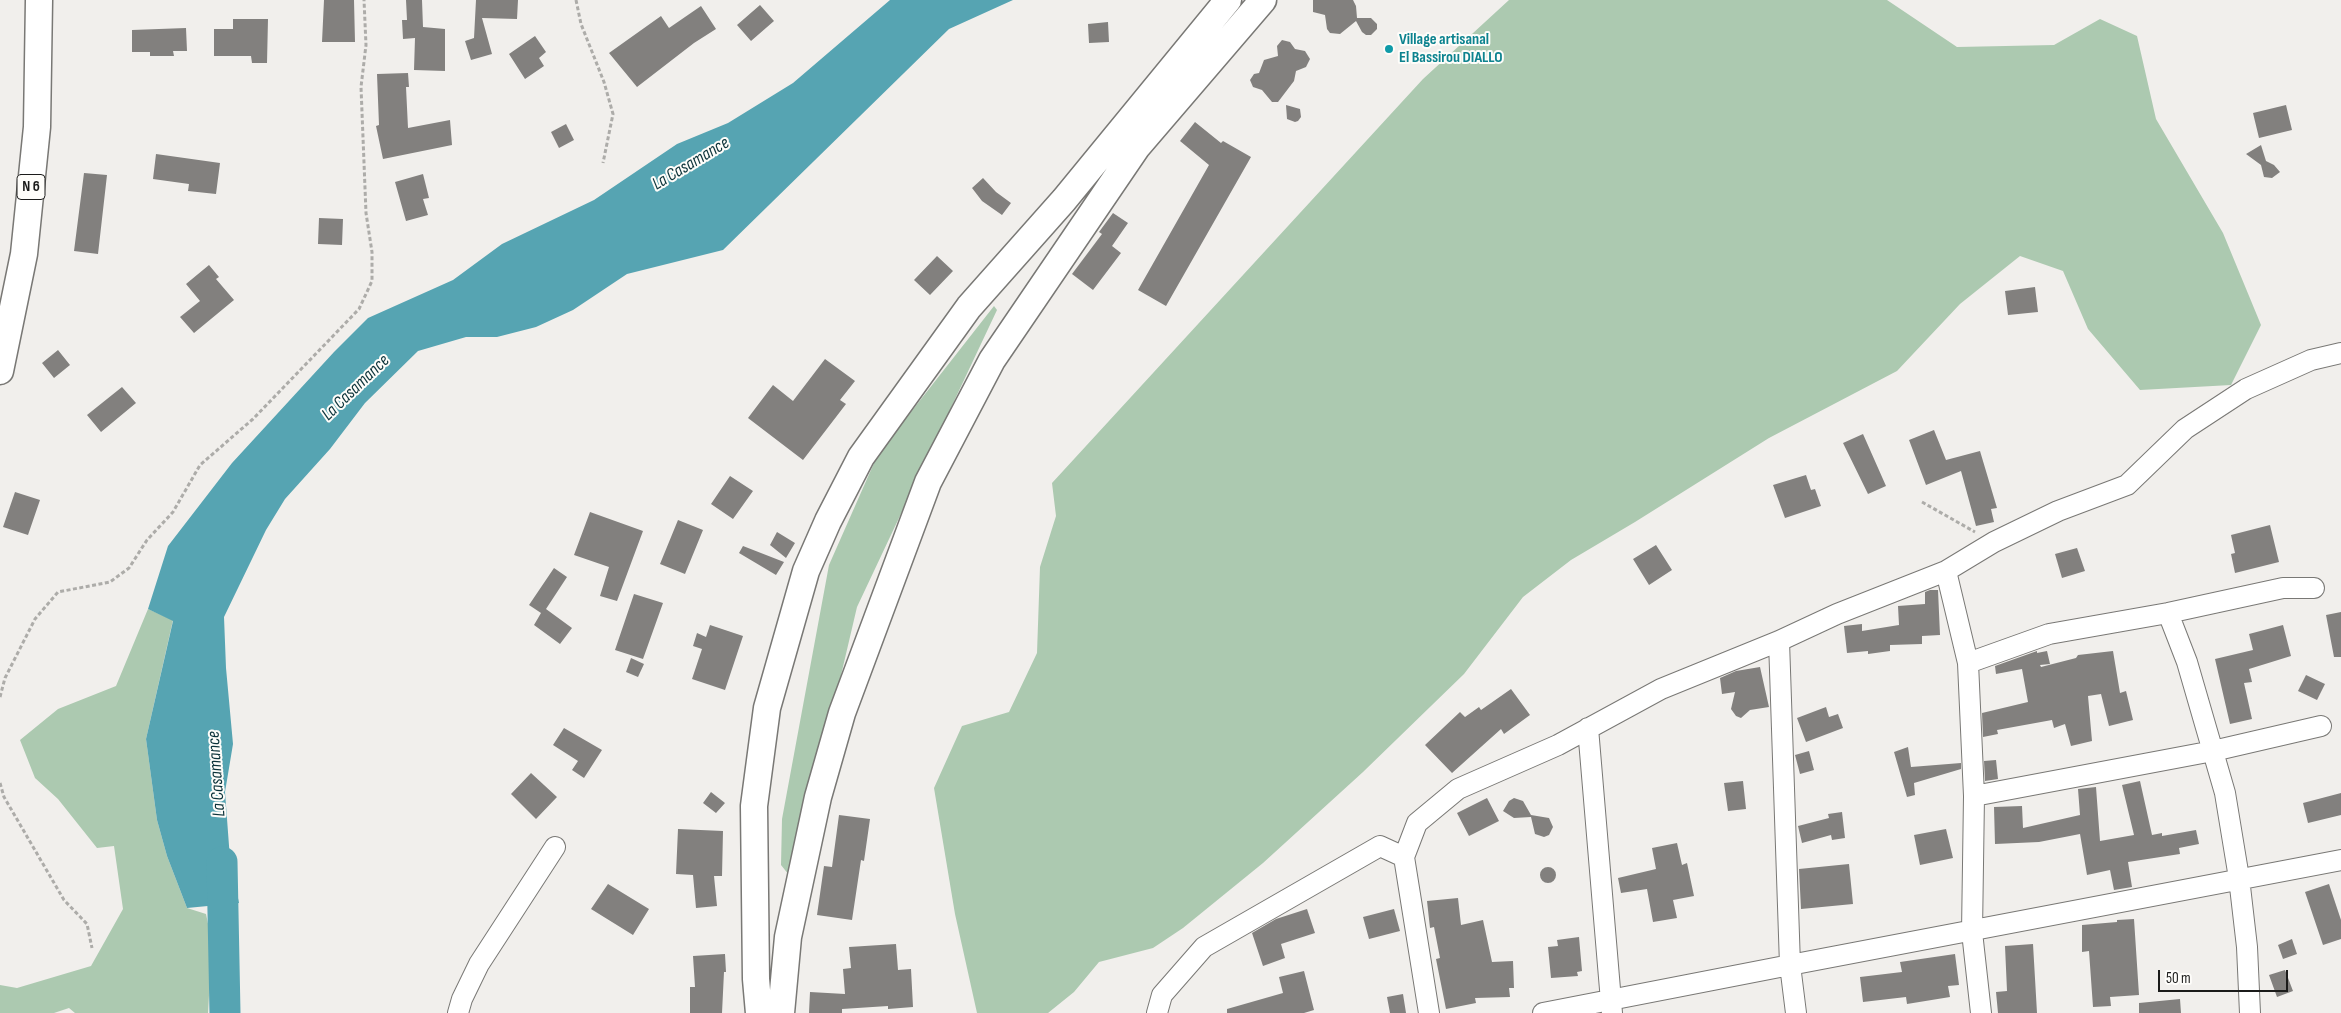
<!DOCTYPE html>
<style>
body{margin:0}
#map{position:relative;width:2341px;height:1013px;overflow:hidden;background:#f1efec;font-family:"Sofia Sans Condensed",sans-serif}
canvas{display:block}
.scale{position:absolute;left:2158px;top:970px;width:130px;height:22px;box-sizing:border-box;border:2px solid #1b1b1a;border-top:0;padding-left:6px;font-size:15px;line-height:18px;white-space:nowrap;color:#1b1b1a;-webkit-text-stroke:4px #fefdfa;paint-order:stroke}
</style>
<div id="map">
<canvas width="2341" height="1013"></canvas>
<div class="scale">50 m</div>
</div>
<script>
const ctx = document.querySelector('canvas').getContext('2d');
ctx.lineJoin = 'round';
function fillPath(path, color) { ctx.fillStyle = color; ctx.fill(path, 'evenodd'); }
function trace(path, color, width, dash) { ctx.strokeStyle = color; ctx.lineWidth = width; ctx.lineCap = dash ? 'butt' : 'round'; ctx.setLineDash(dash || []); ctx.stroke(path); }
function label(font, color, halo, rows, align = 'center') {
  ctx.font = font + ' "Sofia Sans Condensed",sans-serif'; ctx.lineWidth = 4; ctx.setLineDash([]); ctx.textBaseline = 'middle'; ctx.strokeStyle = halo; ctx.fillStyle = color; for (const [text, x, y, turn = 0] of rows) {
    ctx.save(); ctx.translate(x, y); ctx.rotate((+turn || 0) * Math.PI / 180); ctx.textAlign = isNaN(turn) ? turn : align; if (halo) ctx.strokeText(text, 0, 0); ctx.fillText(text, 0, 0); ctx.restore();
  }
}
fillPath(new Path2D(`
 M1509,0H1887L1957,47L2054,45L2100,19L2137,36L2156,119L2223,233L2261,325L2231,385L2140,390L2088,329L2063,271L2020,256L1960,304L1897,371L1769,438L1635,522L1571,560L1523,597L1464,674L1363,772L1263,863L1183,928L1153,948L1099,962L1074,992L1048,1013H977L955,914L934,788L962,726L1009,712L1037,653L1040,567L1056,516L1052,483L1423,79Z
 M994,306L997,310L857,607L793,880L781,865L782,819L829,565L878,454Z
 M148,609L173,620L146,739L157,820L167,856L187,908L206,914L212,943L208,1013H75L69,1008L54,1013H0V985L17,988L91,966L123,909L114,846L97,848L58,799L35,778L20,740L58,709L116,686Z`), '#acc9b0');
fillPath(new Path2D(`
 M890,0H1013L949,29L723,250L627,274L573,310L536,327L497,337H466L418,351L365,403L330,449L285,499L266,530L224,617L226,668L233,744L225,792L230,859L239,903L187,908L167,856L157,820L146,739L173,621L148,609L168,546L232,463L334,352L368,318L453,280L502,244L594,200L677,144L728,123L793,83Z`), '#56a4b2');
trace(new Path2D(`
 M222,862L225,1013`), '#56a4b2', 31);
fillPath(new Path2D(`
 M324,0H354L355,42H322Z
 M406,0H422L423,27L445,29V71L414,70L415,38L403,39L402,20H407Z
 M476,0H518L517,19L482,18L492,54L471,60L465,41L474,38Z
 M1313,0H1353L1356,6L1357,18H1371L1377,24V29L1371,35H1366L1362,32L1356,21L1340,34L1330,33L1327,29L1325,15L1313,12Z
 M760,5L774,21L751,41L737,25Z
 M701,6L716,29L694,43L637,87L609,53L661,16L669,28Z
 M233,19H268L267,63H252L251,56H214V29H233Z
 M1108,22L1109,42L1089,43L1088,24Z
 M186,28L187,51H173L174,56H150V52H132V30Z
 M535,36L546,52L539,58L544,66L525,79L509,54Z
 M1282,40L1290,42L1295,49L1305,51L1310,59L1306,67L1296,71L1294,81L1278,102H1272L1262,90L1253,87L1250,80L1254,74L1259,73L1264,60L1278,56L1277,46Z
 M408,73L409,87H406L408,128L450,120L452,145L383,159L376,126L379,125L377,74Z
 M1286,105L1300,109L1301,117L1298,121L1295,122L1287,119Z
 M2286,105L2292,130L2259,138L2253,113Z
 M1195,122L1221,143L1223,141L1251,157L1166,306L1138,290L1209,165L1180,141Z
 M566,124L574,140L559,148L551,132Z
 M2261,145L2266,161L2274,165L2280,172L2272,178L2264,177L2261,165L2246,154Z
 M156,154L220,163L216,194L188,191L189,184L153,179Z
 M84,173L107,175L98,254L74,251Z
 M423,174L429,198L423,199L428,215L406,221L395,182Z
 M983,178L996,192L1011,203L1002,215L982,201L972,188Z
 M1113,213L1128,223L1112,246L1121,253L1093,290L1072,274L1102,234L1099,232Z
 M319,218L343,219L342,245L318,244Z
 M937,256L953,271L930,295L914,280Z
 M209,265L219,277L216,279L234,300L194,333L180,317L200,301L186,284Z
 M2035,287L2038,312L2008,315L2005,291Z
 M58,350L70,365L54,378L42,363Z
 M825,359L855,381L840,400L846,404L803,460L748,418L773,385L793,401Z
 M122,387L136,403L101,432L87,415Z
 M1934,430L1946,460L1980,451L1997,508L1991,509L1994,522L1976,526L1961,471L1926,485L1909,440Z
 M1863,434L1886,486L1868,494L1843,443Z
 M1806,475L1811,490L1815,489L1821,506L1785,518L1773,485Z
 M730,476L753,491L733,519L711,504Z
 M15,492L40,500L28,535L3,527Z
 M590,512L643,531L617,601L600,596L609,567L574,555Z
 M678,520L703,530L685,574L660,564Z
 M2270,525L2279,562L2235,573L2231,554L2235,553L2231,535Z
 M777,532L795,543L786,558L770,545Z
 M1656,545L1672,570L1649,585L1633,559Z
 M743,546L784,562L776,575L739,553Z
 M2077,548L2085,571L2062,578L2055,554Z
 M554,568L567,577L546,609L572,628L560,644L534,625L541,613L529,605Z
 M1930,590H1938L1940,635L1922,636V644L1890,645V651L1868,654V651L1847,653L1844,626L1862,624V631L1899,625L1898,606L1925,604V592Z
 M634,594L663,603L643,659L615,650Z
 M2341,612V657H2334L2326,615Z
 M710,625L743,636L725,690L692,679L702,649L693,646L697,633L706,637Z
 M2283,625L2291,656L2249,669L2252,682L2244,683L2252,719L2230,724L2215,659L2253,650L2249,634Z
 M2037,651V653L2047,651L2050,664L2040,665L2041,667L2076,658L2078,655L2113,651L2120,693L2126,691L2133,720L2109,726L2101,694L2088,696L2092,741L2071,746L2065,724L2054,728L2052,720L1997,730L1998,734L1983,737L1982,713L2028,702L2022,669L1996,674L1995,666Z
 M631,658L644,664L638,677L626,672Z
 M1760,667L1769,707L1750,710L1741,718L1736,716L1731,709L1735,692L1722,694L1720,678L1736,671Z
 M2306,675L2325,684L2317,700L2298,691Z
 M1511,689L1530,715L1504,734L1501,729L1452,773L1425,745L1460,712L1465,717L1479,707L1481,710Z
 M1826,707L1829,717L1838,714L1843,728L1806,742L1797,718Z
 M564,728L602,750L584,778L572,770L578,761L553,745Z
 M1908,747L1911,767L1961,763V769L1914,783L1915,795L1907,797L1894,752Z
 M1809,751L1814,770L1800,774L1795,755Z
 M1996,760L1998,779L1985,781L1984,761Z
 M531,773L557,797L536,819L511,794Z
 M1743,781L1746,809L1728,811L1724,783Z
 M2140,781L2152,835L2162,833V836L2196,830L2199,844L2179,848L2180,854L2128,862L2132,887L2114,890L2110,870L2087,875L2080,834L2039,842L1995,844L1994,807L2022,806L2023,828L2080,815L2078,789L2096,787L2100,841L2134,835L2122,785Z
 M711,792L725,803L716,813L703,803Z
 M2341,793V815L2308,823L2303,803Z
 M1487,798L1499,821L1469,836L1457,813Z
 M1514,798L1523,801L1531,815L1549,818L1553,827L1549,835L1544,837L1535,834L1531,817L1514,818L1503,811L1509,801Z
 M1842,812L1845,838L1832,840L1831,835L1802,843L1798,826L1829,818L1828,814Z
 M839,815L870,819L864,861L861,860L852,920L817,915L824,866L832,867Z
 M678,829L723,831L722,876H714L717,906L696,908L693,875L676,874Z
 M1946,829L1953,858L1920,865L1914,835Z
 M1677,843L1682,865L1687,863L1694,896L1673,900L1677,918L1653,922L1647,889L1621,893L1618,878L1656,869L1652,848Z
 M1849,864L1853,904L1801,909L1799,869Z
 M1540 875a8 8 0 1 1 16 0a8 8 0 1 1-16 0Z
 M608,884L649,909L633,935L591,909Z
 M2329,884L2341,920V939L2323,945L2305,892Z
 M1458,898L1461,925L1483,920L1492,962L1513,961L1514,988H1509L1510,997L1475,998L1476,1003L1446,1009L1436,959L1440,958L1434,927L1430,928L1427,901Z
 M1307,909L1315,933L1281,944L1285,958L1263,966L1252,933L1276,919Z
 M1394,909L1400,931L1369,939L1363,917Z
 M2134,919L2139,995L2110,997L2111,1006L2093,1007L2089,951L2082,952V925L2117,922V920Z
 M1579,937L1582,971L1577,972L1578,976L1551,978L1548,947L1558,946L1557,940Z
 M2292,939L2297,954L2283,959L2278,945Z
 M896,944L898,970L911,969L913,1007L888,1009V1006L842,1009V1013H809L810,992L845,994L843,969L851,968L849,947Z
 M2033,944L2037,1013H1998L1996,992L2007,991L2005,946Z
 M725,954L726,972H724L722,1013H690V987H695L693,956Z
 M1955,954L1959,985L1948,986L1950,997L1907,1004L1906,997L1863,1002L1860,977L1902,972L1900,962Z
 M2285,970L2293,991L2277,997L2269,975Z
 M1304,971L1314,1010L1304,1013H1227V1009L1283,993L1279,977Z
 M1403,994L1406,1013H1390L1387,997Z
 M2180,999L2181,1013H2139V1003Z`), '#82807e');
const minor = new Path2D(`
 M1946,571L1968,663L1974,796L1972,932L1981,1013
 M2168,613L2187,662L2225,793L2239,878L2247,947L2250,1013
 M1779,641L1790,965L2341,860
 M1968,663L2049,634L2168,613L2283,588H2314
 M1588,728L1612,1013
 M1974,796L2213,751L2321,726
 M458,1013L462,999L479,964L555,847
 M1157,1013L1162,995L1204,947L1380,846L1404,857
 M1429,1013L1404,857L1417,823L1458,789L1558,745L1661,689L1779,641L1837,614L1946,571L1994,542L2058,511L2127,485L2185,429L2246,389L2311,360L2341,353
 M1543,1013L1790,965L1796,1013`);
const major = new Path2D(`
 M0,371L24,254L37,127L39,0
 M759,1013L756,979L754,806L767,708L806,571L828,521L861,457L969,307L1064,200L1228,0
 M781,1013L788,937L818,797L842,713L928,482L992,360L1137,147L1263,0`);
trace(minor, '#797875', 22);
trace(major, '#797875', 29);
trace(new Path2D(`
 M576,0L581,24L604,82L613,114L603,163
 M1922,502L1975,532
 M0,697L5,678L35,619L58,592L110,582L129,568L147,540L173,512L200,465L253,419L359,309L372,281V252L366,213L361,87L366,45L364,0
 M0,783L4,797L64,900L87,924L92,948`), '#adaca9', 3, [4, 2.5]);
trace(minor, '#fff', 20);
trace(major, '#fff', 26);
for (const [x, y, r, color] of [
 [1389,49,5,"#0f9aa8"]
]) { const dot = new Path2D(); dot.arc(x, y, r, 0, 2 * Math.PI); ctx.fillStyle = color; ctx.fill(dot); trace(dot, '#fefdfa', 2); }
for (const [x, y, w] of [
 [31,187,28]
]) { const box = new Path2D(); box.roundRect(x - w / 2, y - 12.5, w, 25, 4); ctx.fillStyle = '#fefdfa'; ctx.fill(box); trace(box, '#1b1b1a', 1); }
label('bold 15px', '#1b1b1a', null, [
 ["N 6",31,187]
]);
label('bold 16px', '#0d838f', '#fefdfa', [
 ["Village artisanal",1399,40],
 ["El Bassirou DIALLO",1399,58]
], 'left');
label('italic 18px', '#0c333a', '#fefdfa', [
 ["La Casamance",691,164,-31],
 ["La Casamance",356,388,-44],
 ["La Casamance",217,774,-94]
]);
</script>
